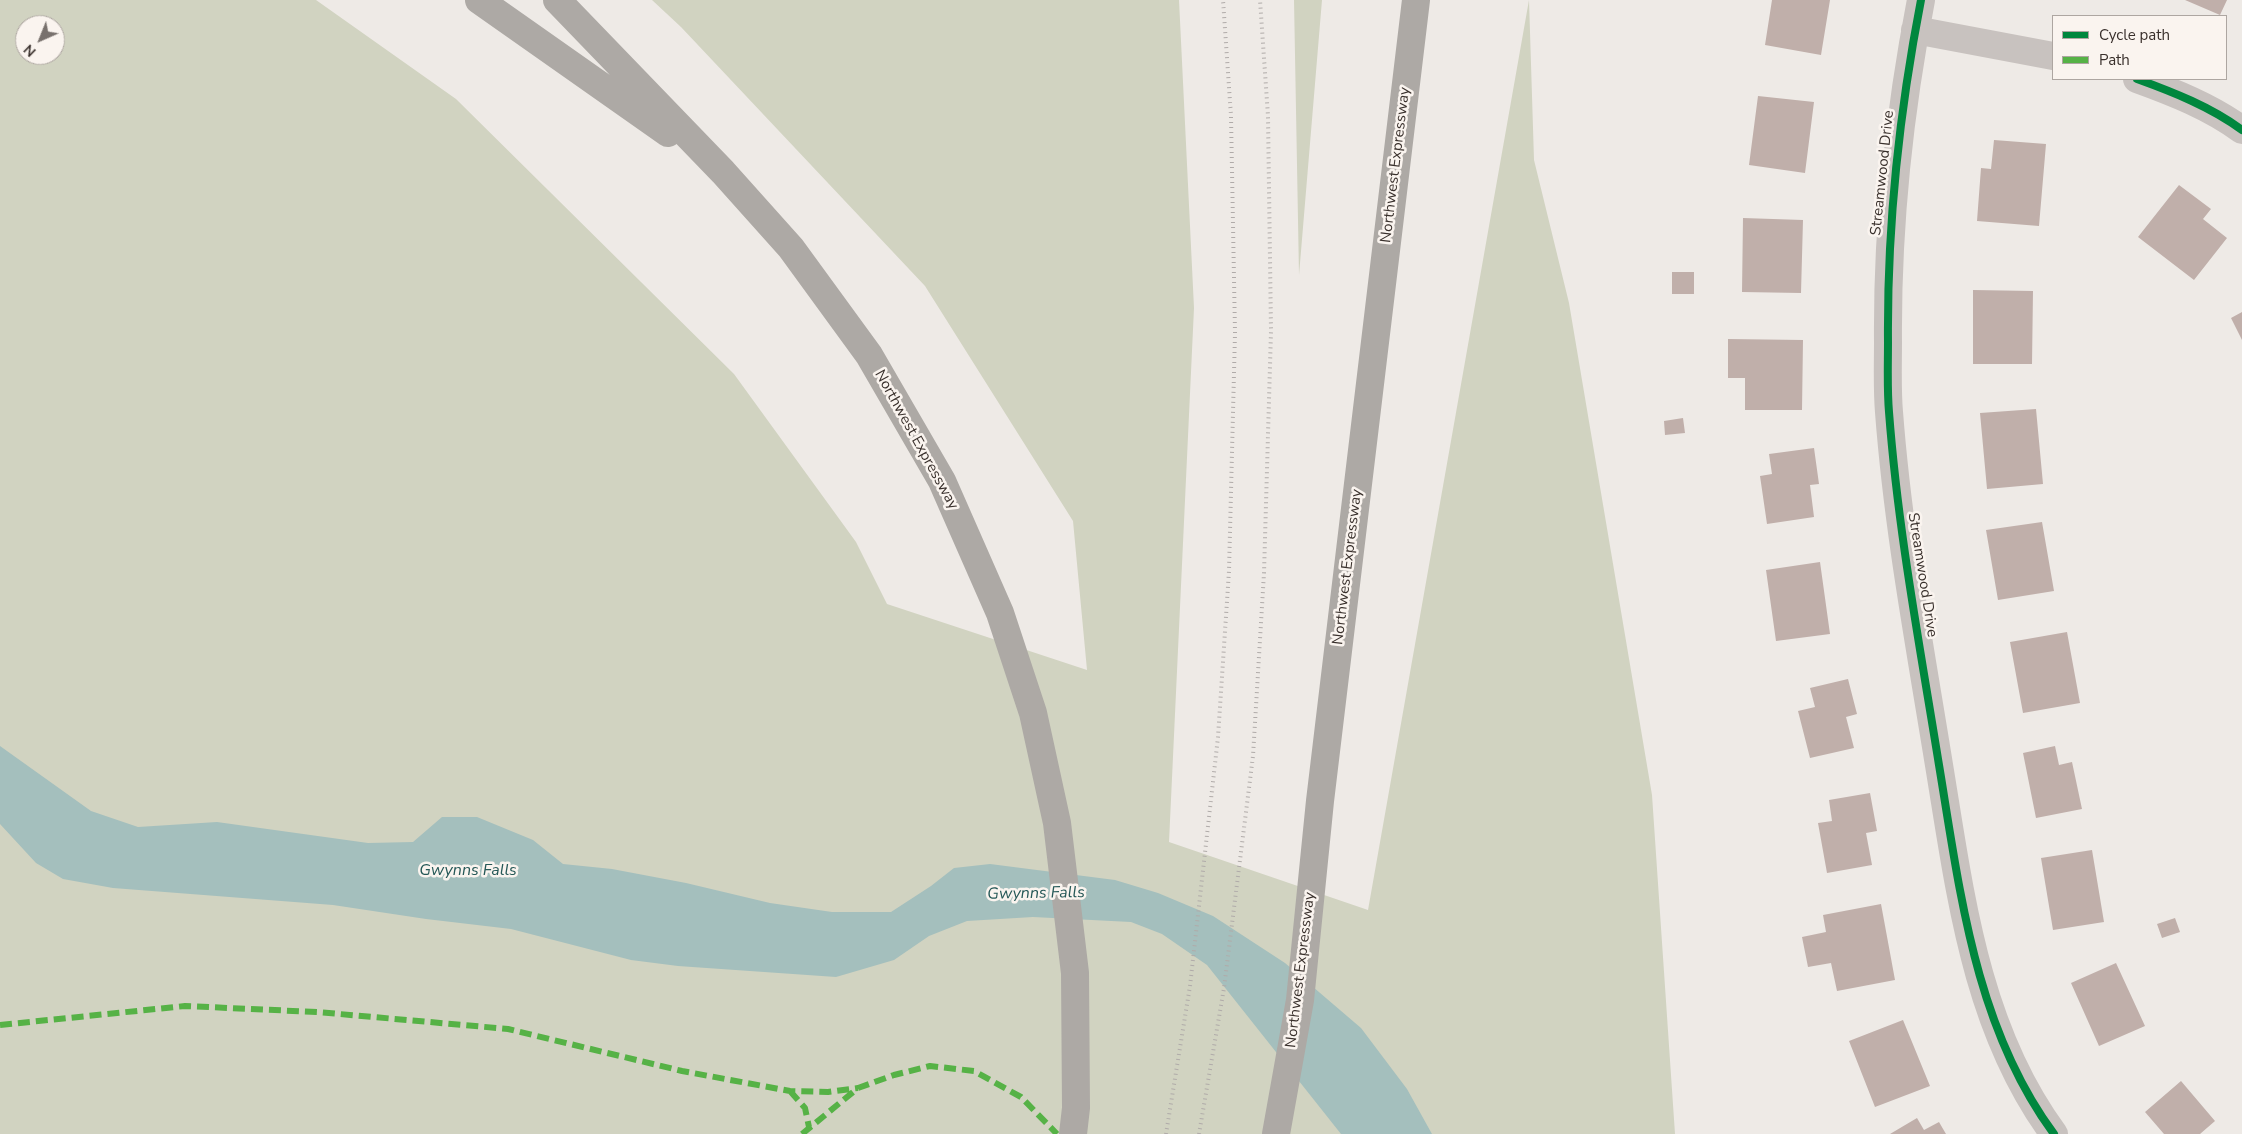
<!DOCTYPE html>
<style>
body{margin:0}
#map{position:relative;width:2242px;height:1134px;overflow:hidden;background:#eeeae6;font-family:"Nunito Sans",sans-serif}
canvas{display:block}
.legend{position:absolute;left:2052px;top:15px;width:175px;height:65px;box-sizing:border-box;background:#faf4ef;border:1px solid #ada6a1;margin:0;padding:6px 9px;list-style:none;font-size:15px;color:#39302c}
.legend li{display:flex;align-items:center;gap:10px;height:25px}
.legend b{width:25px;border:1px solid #ada6a1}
.north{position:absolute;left:15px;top:15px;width:50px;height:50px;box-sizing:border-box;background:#faf4ef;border:1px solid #ada6a1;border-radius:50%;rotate:224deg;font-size:14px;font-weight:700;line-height:20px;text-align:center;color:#39302c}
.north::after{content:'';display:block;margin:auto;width:18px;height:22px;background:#78716d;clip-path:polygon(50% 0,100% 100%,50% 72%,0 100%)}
</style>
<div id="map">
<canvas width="2242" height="1134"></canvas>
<ul class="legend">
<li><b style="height:6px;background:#00873e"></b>Cycle path</li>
<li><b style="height:6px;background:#56b246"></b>Path</li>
</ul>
<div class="north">N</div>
</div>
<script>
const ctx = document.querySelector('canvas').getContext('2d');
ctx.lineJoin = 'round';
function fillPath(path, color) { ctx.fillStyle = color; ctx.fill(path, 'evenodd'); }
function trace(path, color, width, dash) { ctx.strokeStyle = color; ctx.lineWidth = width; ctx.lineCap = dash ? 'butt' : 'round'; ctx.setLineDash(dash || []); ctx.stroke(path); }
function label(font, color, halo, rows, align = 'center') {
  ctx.font = font + ' "Nunito Sans",sans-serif'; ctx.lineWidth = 5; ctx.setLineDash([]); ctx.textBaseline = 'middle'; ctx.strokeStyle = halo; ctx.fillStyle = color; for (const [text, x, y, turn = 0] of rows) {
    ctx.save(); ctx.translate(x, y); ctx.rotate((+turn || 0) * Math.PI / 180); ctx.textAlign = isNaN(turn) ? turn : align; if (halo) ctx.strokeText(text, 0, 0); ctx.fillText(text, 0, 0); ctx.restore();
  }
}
fillPath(new Path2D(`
 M0,0H316L456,99L734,374L856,542L887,604L1087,670L1073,521L925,286L681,27L652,0H1179L1194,308L1169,842L1368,910L1529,0L1534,160L1569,303L1652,795L1675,1134H0ZM25,25H55V55H25Z
 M1294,0H1322L1299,275Z`), '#d1d3c1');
fillPath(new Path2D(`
 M0,746L91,811L138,827L217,822L368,843L413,842L442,817H477L533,840L563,864L612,869L686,883L770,903L832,912H891L931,886L954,868L990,864L1115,880L1158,893L1213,916L1285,963L1361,1028L1407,1089L1432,1134H1341L1207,965L1162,934L1131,922L1033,917L967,921L929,936L894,960L836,977L678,966L631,960L511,929L426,919L333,905L113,888L63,879L36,863L0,824Z`), '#a4bfbd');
fillPath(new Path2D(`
 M1772,0H1830L1821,55L1765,45Z
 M2185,0H2227L2220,15Z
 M1758,96L1814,102L1805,173L1749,165Z
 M1994,140L2046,144L2039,226L1977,221L1981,168L1991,169Z
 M2179,185L2211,209L2203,219L2227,238L2194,280L2138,237Z
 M1743,218L1803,220L1801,293L1742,292Z
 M1672,272H1694V294H1672Z
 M1973,290L2033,291L2032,364H1973Z
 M2242,312V340L2231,318Z
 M1728,339L1803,340L1802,410H1745V378H1728Z
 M2036,409L2043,484L1987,489L1980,413Z
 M1683,418L1685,433L1665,435L1664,421Z
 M1814,448L1819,484L1810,485L1814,517L1767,524L1760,476L1772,474L1769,454Z
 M2042,522L2054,591L1998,600L1986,530Z
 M1820,562L1830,634L1776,641L1766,570Z
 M2067,632L2080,703L2023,713L2010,642Z
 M1848,679L1857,714L1846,717L1854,748L1810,758L1798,711L1815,707L1810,688Z
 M2055,746L2059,765L2072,762L2082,809L2036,818L2023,753Z
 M1870,793L1877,831L1866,833L1872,865L1827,873L1818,823L1832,821L1829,800Z
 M2092,850L2104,922L2053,930L2041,858Z
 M1881,904L1895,980L1837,991L1831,963L1808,967L1802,937L1826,932L1823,915Z
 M2175,918L2180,932L2162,938L2157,924Z
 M2116,963L2145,1026L2099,1046L2071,983Z
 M1903,1020L1930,1086L1875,1107L1849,1041Z
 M2181,1081L2215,1121L2200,1134H2164L2145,1112Z
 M1917,1118L1924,1130L1939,1122L1946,1134H1890Z`), '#c0afaa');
trace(new Path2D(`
 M1921,0C1899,113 1887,227 1888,342C1888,365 1887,389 1889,412C1898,531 1920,647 1939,765C1960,892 1975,1027 2054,1134
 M1915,30L2053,56
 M2137,79C2173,92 2211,107 2242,130`), '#c8c2bf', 28);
trace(new Path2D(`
 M479,0L668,133
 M557,0L723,172L791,248L869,355L942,481L1000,613L1033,713L1057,823L1075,973L1076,1108L1073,1134
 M1276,1134L1300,1000L1320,801L1416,0`), '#ada9a5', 28);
trace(new Path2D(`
 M1166,1134L1190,986L1218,737L1229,571L1235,333L1231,116L1223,0
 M1199,1134L1224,988L1253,756L1264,573L1271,331L1268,116L1260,0`), '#b0aba9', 4, [1, 4]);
trace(new Path2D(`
 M0,1025L185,1006L317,1012L508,1029L682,1071L790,1091L828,1092L858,1088
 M790,1091L805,1108L809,1127
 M802,1134L858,1088L894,1075L930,1066L974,1071L1021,1097L1057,1134`), '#56b246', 6, [12, 6]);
trace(new Path2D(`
 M1921,0C1899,113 1887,227 1888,342C1888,365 1887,389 1889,412C1898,531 1920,647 1939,765C1960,892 1975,1027 2054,1134
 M2137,79C2173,92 2211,107 2242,130`), '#00873e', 8);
label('15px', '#39302c', '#faf4ef', [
 ["Northwest Expressway",1396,165,-83],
 ["Streamwood Drive",1883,173,-84],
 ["Northwest Expressway",916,440,61],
 ["Northwest Expressway",1348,567,-83],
 ["Streamwood Drive",1922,575,81],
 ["Northwest Expressway",1301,970,-83]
]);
label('italic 16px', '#255857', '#faf4ef', [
 ["Gwynns Falls",468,871],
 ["Gwynns Falls",1036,894,-1]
]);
</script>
